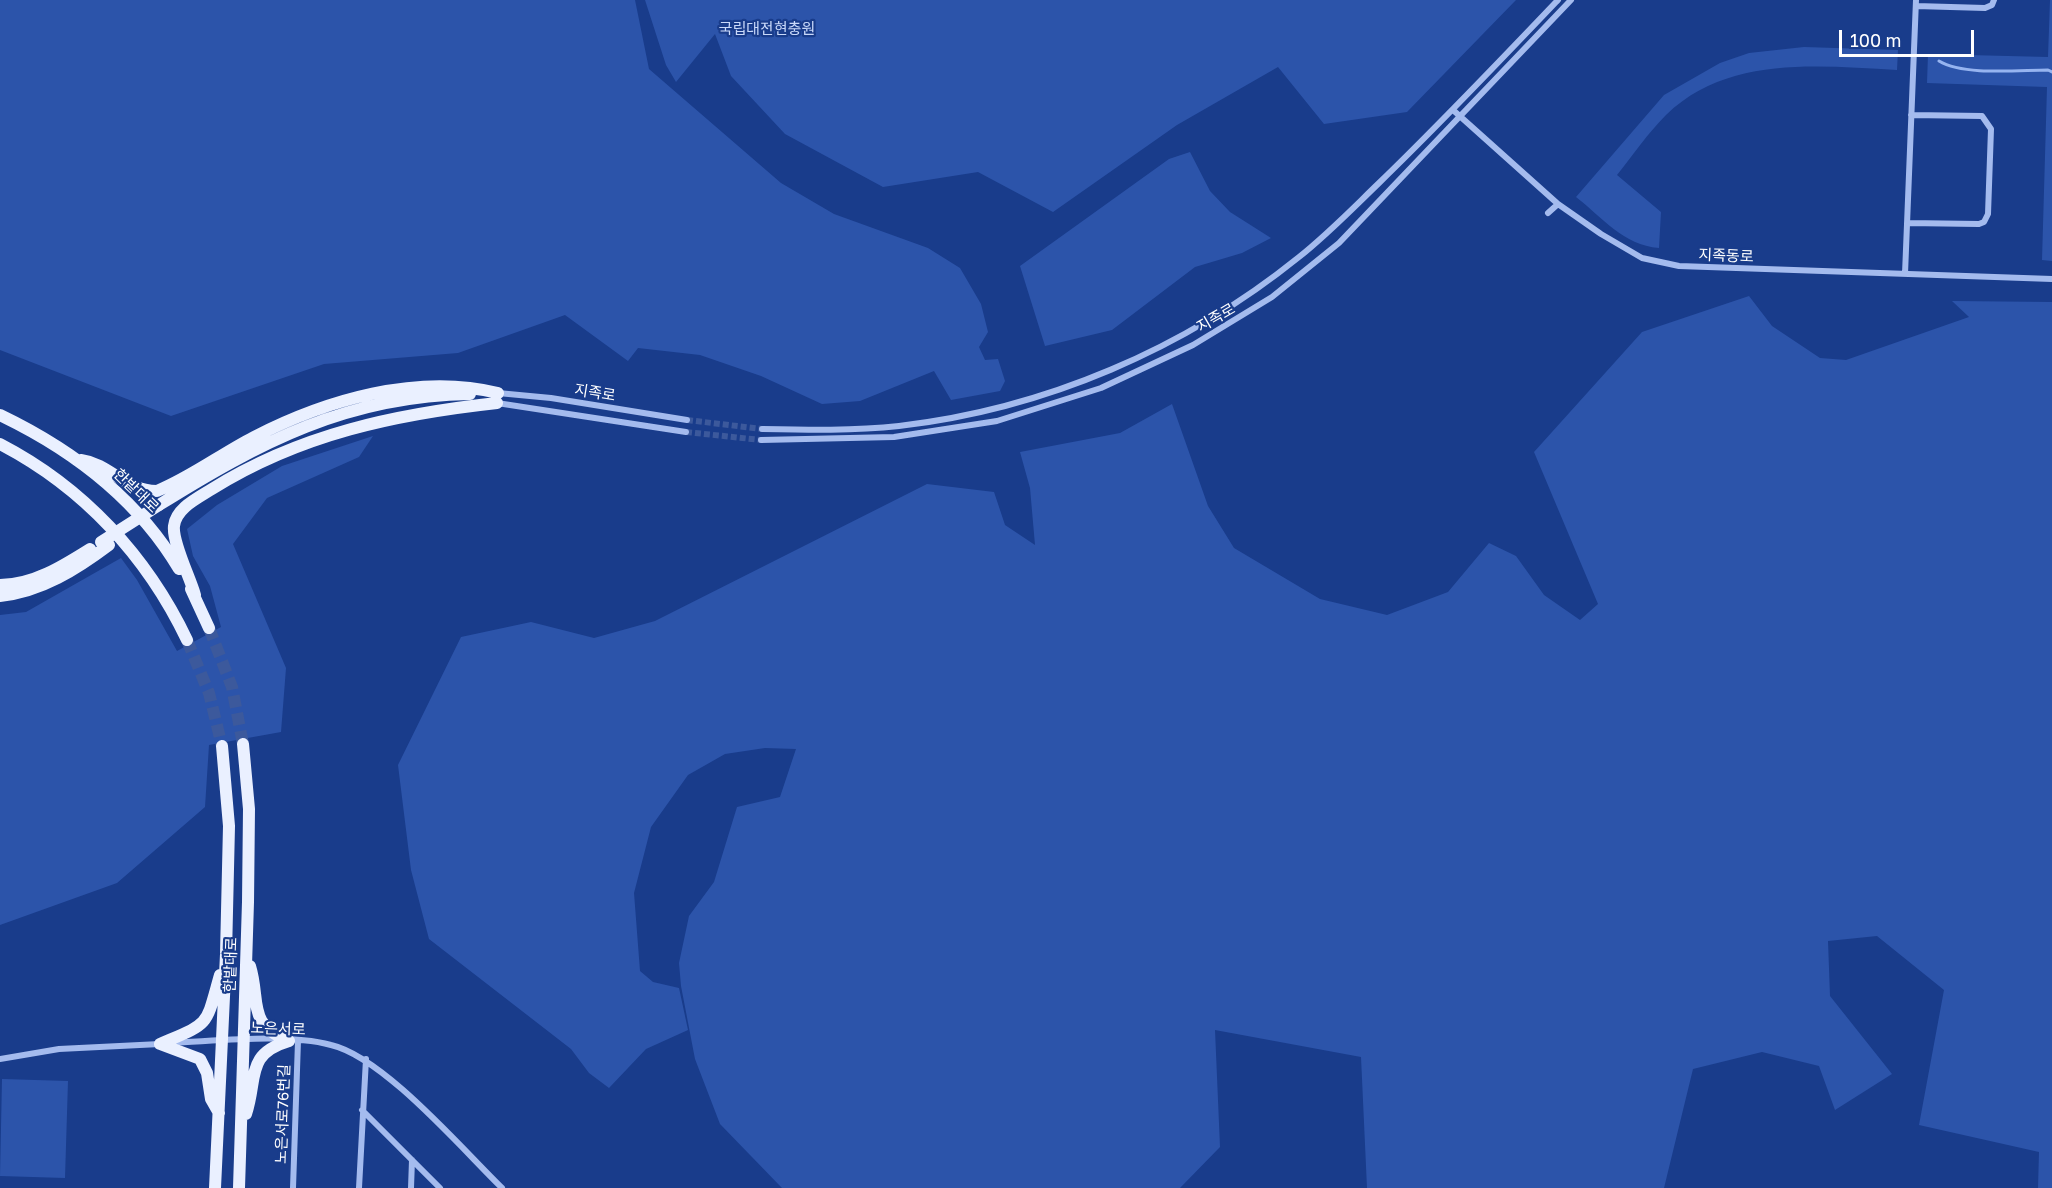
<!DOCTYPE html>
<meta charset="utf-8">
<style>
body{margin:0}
#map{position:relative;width:2052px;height:1188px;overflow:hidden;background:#193c8b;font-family:"Golos Text",sans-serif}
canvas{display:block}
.scale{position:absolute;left:1839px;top:30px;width:135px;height:27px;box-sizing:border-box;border:3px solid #fff;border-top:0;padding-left:8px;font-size:18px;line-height:21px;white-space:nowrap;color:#fff;-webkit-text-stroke:4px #193c8b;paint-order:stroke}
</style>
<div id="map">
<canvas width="2052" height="1188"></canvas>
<div class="scale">100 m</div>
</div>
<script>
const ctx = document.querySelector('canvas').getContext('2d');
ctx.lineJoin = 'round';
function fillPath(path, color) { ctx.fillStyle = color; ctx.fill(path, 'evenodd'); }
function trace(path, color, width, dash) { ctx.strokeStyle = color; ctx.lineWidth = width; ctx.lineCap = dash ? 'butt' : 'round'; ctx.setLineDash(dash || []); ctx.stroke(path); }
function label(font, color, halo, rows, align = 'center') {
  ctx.font = font + ' "Golos Text","Noto Sans KR",sans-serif'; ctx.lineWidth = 4.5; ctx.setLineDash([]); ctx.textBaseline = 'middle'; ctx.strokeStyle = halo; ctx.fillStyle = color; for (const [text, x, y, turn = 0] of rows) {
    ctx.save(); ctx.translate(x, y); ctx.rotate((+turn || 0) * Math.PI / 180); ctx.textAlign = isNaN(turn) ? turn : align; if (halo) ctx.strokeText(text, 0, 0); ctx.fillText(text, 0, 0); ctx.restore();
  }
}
fillPath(new Path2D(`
 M0,0H635L649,69L781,183L834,214L928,248L960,268L981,304L988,332L979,347L985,360L998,359L1005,381L1000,391L951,400L934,371L860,401L822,404L761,376L700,355L638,348L628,361L565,315L458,353L324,364L171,416L0,350Z
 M645,0H1516L1407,112L1324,124L1278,67L1177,125L1053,212L978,172L883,187L785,134L731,76L715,34L676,82L666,65Z
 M2050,0H2052V261L2042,260L2047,87L1927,83L1928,54L2048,57Z
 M1804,47L1898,50L1897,70C1818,66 1728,55 1666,115C1648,133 1633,155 1617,175L1661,212L1659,248C1623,245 1603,218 1576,197L1664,95L1720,63L1749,53Z
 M1190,152L1210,191L1230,212L1271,238L1242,253L1195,267L1112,330L1045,346L1020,266L1169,159Z
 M1749,296L1772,326L1820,358L1846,360L1969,317L1952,301L2052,302V1188H2038L2039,1152L1919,1125L1944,990L1877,936L1828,941L1830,996L1892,1074L1835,1110L1819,1066L1762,1052L1693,1069L1664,1188H1367L1361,1057L1215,1030L1220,1147L1180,1188H782L720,1124L695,1059L681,986L679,963L689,916L714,882L737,807L780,797L796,749L765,748L725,754L688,775L651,827L634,893L640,971L653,982L679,988L688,1030L646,1049L609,1088L589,1073L571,1049L429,939L411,870L398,765L461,637L531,622L594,638L655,621L927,484L994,492L1005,525L1035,545L1030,488L1020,452L1120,433L1172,404L1208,506L1234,548L1320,599L1387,615L1448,592L1489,543L1516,556L1544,595L1580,620L1598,604L1534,452L1642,332Z
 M373,436L359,457L267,498L233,544L286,668L281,732L209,745L205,807L117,883L0,925V615L26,612L121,558L137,580L177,651L221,627L210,586L193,556L187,529L217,505L282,466Z
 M2,1079L68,1081L65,1178L0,1176Z`), '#2c54aa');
trace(new Path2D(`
 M1939,61C1964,76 2019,70 2048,70L2052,72`), '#96b4f0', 3);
trace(new Path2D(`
 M687,420L762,429
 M686,432L761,440`), '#3c599c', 6, [6, 3]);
trace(new Path2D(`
 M209,628L232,687L243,744
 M187,640L209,693L222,746`), '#3c599c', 12, [12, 6]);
trace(new Path2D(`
 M1916,6L1985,8L1992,5L1994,0
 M1453,110L1558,204L1601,234L1642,258L1679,266L2052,279
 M1548,213L1558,204
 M1907,223L1979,224L1984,222L1988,214L1991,129L1982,116L1911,115
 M1905,274L1916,0
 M498,393L551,398L687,420
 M497,403L686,432
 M762,429C808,430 853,431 899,426C1045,409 1185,349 1299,257C1328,234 1353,208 1379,183C1441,123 1499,62 1558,0
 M761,440L894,437L997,421L1101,388L1193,345L1272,297L1339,243L1571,0
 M171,1043C218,1041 286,1033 331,1045C383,1057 461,1148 502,1188
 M0,1059L59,1049L160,1044
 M362,1110L440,1188
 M293,1188L298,1041
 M359,1188L366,1059
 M411,1188L412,1160`), '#a4bbee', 6);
trace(new Path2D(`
 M0,415C73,450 137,498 179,569
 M0,444C83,487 147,556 187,640
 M81,460C111,464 124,491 157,491C191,477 221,454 254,437C326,400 417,373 498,393
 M159,505C260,442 347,396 470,394
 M0,585C33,585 63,566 90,549
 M191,589L209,628
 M195,595C190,577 172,542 174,526C176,508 198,498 212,489C300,434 396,414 497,403
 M0,596C41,592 77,569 109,545
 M250,966C261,1002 246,1024 289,1041
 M160,1044C211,1022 205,1028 220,975
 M160,1044L200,1059L207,1073L211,1099L219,1113
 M246,1114C258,1078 245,1054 289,1041
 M215,1188L226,954L229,826L222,746
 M239,1188L248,902L249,809L243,744`), '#eaf0ff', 12);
trace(new Path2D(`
 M101,542L159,505`), '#eaf0ff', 12);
label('15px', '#c9d9fa', '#193c8b', [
 ["국립대전현충원",767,29]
]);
label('15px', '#fff', '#193c8b', [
 ["지족동로",1726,256,2],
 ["지족로",1216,318,-30],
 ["지족로",595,393,9],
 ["한밭대로",136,491,44],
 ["한밭대로",231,965,-88],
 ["노은서로",278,1029,2],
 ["노은서로76번길",283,1114,-88]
]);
</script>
